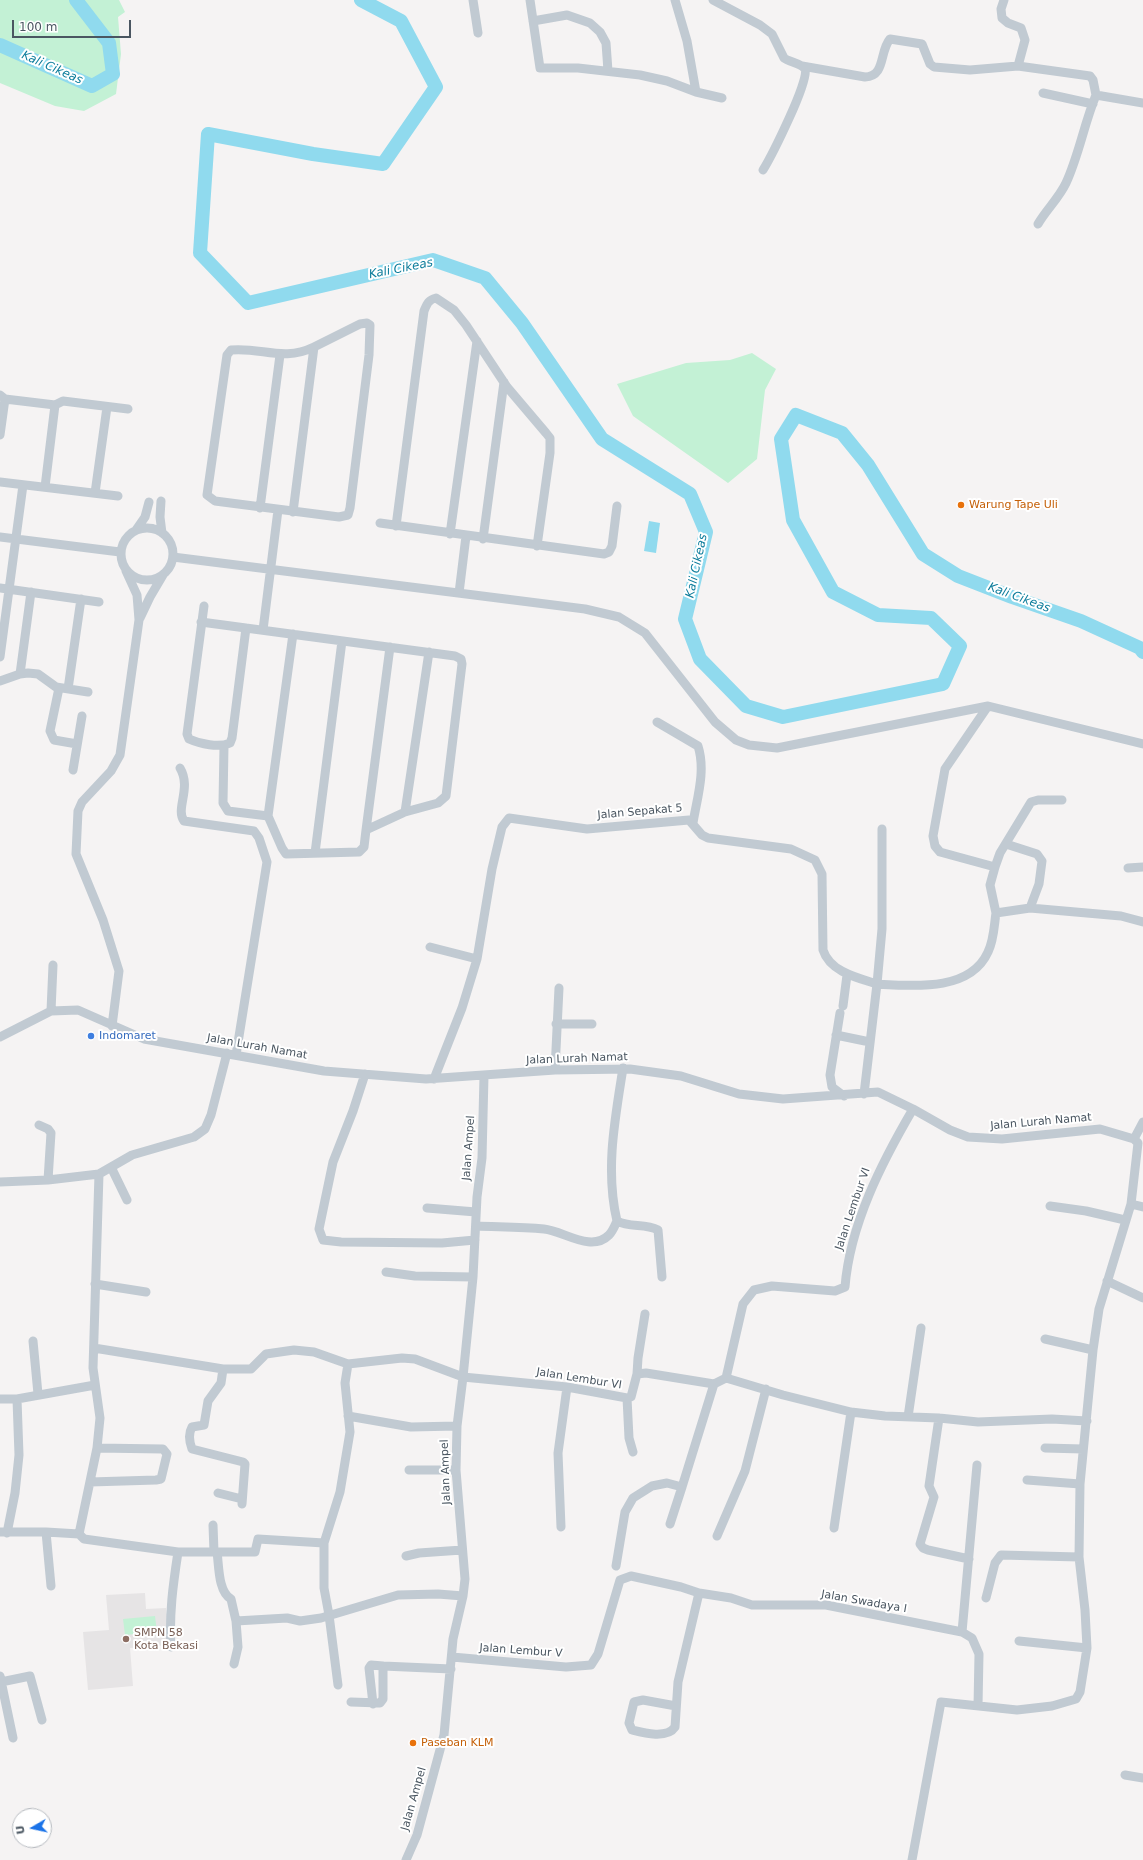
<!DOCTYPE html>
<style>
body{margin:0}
#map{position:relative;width:1143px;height:1860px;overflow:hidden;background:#f5f3f3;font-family:"DejaVu Sans",sans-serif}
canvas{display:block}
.north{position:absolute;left:12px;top:1808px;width:40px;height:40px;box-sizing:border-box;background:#fff;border:1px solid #b7bbc0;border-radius:50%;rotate:261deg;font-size:11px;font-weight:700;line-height:16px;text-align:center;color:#4a5661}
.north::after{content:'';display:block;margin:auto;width:14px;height:18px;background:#1a73e8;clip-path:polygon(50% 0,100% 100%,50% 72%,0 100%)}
.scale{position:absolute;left:12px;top:20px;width:119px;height:18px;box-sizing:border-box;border:2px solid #4a5661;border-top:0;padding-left:5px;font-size:12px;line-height:14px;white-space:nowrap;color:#4a5661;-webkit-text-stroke:3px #fff;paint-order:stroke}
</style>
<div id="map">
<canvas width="1143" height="1860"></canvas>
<div class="north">U</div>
<div class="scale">100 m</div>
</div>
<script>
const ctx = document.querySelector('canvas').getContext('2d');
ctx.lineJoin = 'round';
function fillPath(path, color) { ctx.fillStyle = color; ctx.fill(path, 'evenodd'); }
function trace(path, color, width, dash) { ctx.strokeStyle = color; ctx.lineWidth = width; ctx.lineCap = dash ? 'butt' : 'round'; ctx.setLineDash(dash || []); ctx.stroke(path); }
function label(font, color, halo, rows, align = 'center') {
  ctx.font = font + ' "DejaVu Sans",sans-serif'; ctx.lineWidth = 4; ctx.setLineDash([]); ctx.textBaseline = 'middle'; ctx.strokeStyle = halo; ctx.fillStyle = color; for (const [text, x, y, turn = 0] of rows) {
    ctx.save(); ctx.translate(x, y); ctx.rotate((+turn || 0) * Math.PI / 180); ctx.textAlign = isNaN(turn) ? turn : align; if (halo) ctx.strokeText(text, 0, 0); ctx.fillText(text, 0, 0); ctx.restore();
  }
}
fillPath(new Path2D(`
 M145,1593L146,1609L166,1608L169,1645L130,1648L133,1686L88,1690L83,1632L109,1630L106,1595Z`), '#e6e4e5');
fillPath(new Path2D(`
 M0,0H119L125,12L118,17L121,54L116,94L84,111L55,106L0,83Z
 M752,353L776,369L765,390L757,459L728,483L633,416L617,384L686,363L730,360Z
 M155,1616L157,1632L125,1635L123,1619Z`), '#c3f1d5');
fillPath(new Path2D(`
 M649,521L660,523L656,553L644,551Z`), '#90daee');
trace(new Path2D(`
 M361,0L401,21L436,87L383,164L313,154L208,134L200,253L248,303L433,260L485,278L522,323L602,439L690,494L706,532L685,619L700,659L746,706L783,717L943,684L960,646L931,618L878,615L833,592L793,520L781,439L796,415L842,433L868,465L923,554L958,576L1012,597L1081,621L1140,648L1143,652
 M0,45L92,86L113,74L109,43L76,0`), '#90daee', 14);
trace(new Path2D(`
 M473,0L478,33
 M530,0L540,68H578L640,75L667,81L696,92L722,98
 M675,0L687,41L696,92
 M713,0L760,25L772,34L784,58C789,62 801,63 805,69C810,80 771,157 763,170
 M1004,0L1001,9L1002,18L1008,23L1021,28L1025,40L1018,66
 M533,21L567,15L590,23L600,32L606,43L608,71
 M802,66L865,77C886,76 879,52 890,39L922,44L930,64L934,67L970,70L1018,66L1090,76L1093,80L1096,95L1143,103
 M1043,93L1093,104
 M1038,224C1046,210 1059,198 1066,183C1079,155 1084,124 1096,95
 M0,395L5,399L55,405L63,401L128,409
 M0,435L5,399
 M0,482L118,496
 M45,487L55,405
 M95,493L107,407
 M161,501L160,517L162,533
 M260,508L280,355
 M293,512L314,347C283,362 262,347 231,350L227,355L207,495L215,501L339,517L348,515L350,508L369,355L370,325L367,323L360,324L314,347
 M380,523L604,554L609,552L612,546L617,506
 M396,526L424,311C427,304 428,300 436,298L454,310L466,325L507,387L546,433L550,438V453L537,546
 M121 554a26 26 0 1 1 52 0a26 26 0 1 1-52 0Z
 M136,530L145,517L149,502
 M450,534L477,341
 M0,537L120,552
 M483,539L504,382
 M173,557L585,609L619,617L645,633L715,722L736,740L749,745L777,748L988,706L1143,744
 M0,588L99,602
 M459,593L466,536
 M204,606L187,734L189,739C200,744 219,748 230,743L232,738L246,628
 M140,618L150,597L163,575
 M201,622L455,656L461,659L462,664L446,796L438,803L405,812L366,830L364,847L359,852L286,854L282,848L268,816L293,634
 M263,630L278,510
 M0,657L23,485
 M20,674L31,592
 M0,681L20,674L28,673L38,674L56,687L88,692
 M59,688L50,731L54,740L77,744
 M68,689L81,599
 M988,706L945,769L933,836L935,846L940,852L995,867L990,885L996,913
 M657,722L698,746C706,771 697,798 693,823
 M224,746L223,803L228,811L268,816
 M180,768C192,788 175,809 184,821L254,831L259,838L267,862L236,1055
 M73,770L82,716
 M405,812L429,652
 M882,829V929L877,984C913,986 970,992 988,952C994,940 994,926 996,913L1030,908L1121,916L1143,922
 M366,830L390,647
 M1006,844L1037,854L1042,861L1039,884L1030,908
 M315,853L342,641
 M995,867L1000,853L1031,802L1038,800H1062
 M1128,868L1143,867
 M430,947L477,959
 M843,1006L847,975
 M51,1011L53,965
 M840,1013L830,1075L832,1087L844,1096
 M556,1024H592
 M112,1026L119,971L103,920L76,854L78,811L82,802L111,771L120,755L139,620L137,595L126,571
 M836,1035L865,1041
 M0,1037L51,1011L78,1010L144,1039L324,1071L426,1079L555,1070L630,1069L681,1076L739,1094L783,1099L878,1092L913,1109L950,1130L968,1137L1002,1139L1100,1129L1134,1139L1138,1143L1131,1204L1099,1309L1093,1350L1080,1484L1079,1557L1085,1610L1087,1648L1080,1692L1076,1699L1052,1706L1017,1710L941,1702L912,1860
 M623,1068C615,1119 605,1170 617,1221C630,1228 645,1223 658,1230L662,1277
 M555,1070L559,988
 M365,1074L353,1111L333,1162L319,1229L323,1240L341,1242L442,1243L475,1240
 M434,1079L462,1008L477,959L492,869L502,827L509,818L587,829L689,820L702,835L708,838L791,849L815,860L822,874L823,950C830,972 858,978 877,984L864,1094
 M39,1125L48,1129L51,1133L48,1180
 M1134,1139L1143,1122
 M111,1167L127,1200
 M0,1182L48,1180L99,1174
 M1131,1204L1143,1207
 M1050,1206L1086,1211L1125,1220
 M427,1208L476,1212
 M476,1226C498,1227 521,1227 544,1229C564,1231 591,1253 609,1235C613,1231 615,1225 617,1221
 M386,1272L415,1276L473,1277
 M1107,1281L1143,1298
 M95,1284L146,1292
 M1045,1339L1093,1350
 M33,1341L38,1394
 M94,1348L223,1369H251L266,1354L294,1350L314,1352L348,1364L402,1358L415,1359L463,1377L567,1387L627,1398L631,1397L637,1374L646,1373L714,1384L726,1378L743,1304L754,1290L772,1286L835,1291L845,1287C850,1224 882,1162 913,1109
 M223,1369L221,1383L208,1401L204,1425L192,1427C188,1434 189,1441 192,1449L243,1462L245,1464L242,1504
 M637,1374L638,1358L645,1314
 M726,1378L783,1395L851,1412L885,1416L939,1418L978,1422L1052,1419L1087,1421
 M627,1398L629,1438L633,1452
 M0,1399H17L95,1385
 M348,1416L411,1427L457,1426
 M908,1417L921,1328
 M939,1418L929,1486L934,1497L920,1544L923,1548L928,1550L969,1559
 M1045,1448L1083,1449
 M409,1470H456
 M1027,1480L1080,1484
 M90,1482L156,1480L161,1479L167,1454L163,1449L97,1448
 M218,1493L242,1499
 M670,1524L682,1487
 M213,1525L214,1552
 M561,1527L558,1453L567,1387
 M834,1528L851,1412
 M0,1532H46L79,1534L84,1539L178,1552H255L258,1539L324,1543
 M46,1532L51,1586
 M7,1533L15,1493L19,1455L17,1399
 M79,1534L97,1448L100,1418L93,1368L99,1174L132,1155L194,1137L205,1129L211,1115L227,1053
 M717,1536L745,1471L766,1389
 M217,1552C219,1565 218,1592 231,1599L236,1621L287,1618L300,1621L321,1618L398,1595L438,1594L463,1596
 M406,1556L419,1553L462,1550
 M616,1566L625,1512L633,1498L652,1486L667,1483L682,1487L714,1384
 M986,1598L995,1563L1001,1555L1079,1557
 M962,1632L977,1465
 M1019,1641L1087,1648
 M171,1647C169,1614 173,1585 178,1552
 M452,1657L566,1667L591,1665L598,1654L620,1580L631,1576L681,1587L699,1593L731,1598L752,1605H826L962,1632L972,1638L979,1654L978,1706
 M234,1664L238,1647L236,1621
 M0,1676L13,1738
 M1,1682L30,1676L42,1720
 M338,1685L329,1615L324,1588V1543L340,1492L350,1432L345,1383L348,1364
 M351,1702L380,1703L383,1699V1666L451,1669
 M373,1704L369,1668L371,1665L383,1666
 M676,1706L643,1700L634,1702L629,1723L632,1730C644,1733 667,1739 675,1727L678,1682L699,1593
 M1125,1775L1143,1778
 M406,1860L417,1835L444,1735L453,1639L463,1596L465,1579L456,1470L457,1426L463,1377L473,1277L477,1197L482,1158L484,1076`), '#c1cad2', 9);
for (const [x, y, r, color] of [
 [961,505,4,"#e8710a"],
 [91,1036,4,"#3f7fe0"],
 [126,1639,4,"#8d6e63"],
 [413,1743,4,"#e8710a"]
]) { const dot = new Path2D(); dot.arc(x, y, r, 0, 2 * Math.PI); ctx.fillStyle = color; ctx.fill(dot); trace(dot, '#fff', 1.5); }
label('11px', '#c56008', '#fff', [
 ["Warung Tape Uli",969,505],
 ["Paseban KLM",421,1743]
], 'left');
label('11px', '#4a5661', '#fff', [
 ["Jalan Sepakat 5",640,812,-5],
 ["Jalan Lurah Namat",257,1047,10],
 ["Jalan Lurah Namat",577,1059,-2],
 ["Jalan Lurah Namat",1041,1122,-5],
 ["Jalan Ampel",469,1148,-86],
 ["Jalan Lembur VI",853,1209,-71],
 ["Jalan Lembur VI",579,1379,9],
 ["Jalan Ampel",446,1472,-92],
 ["Jalan Swadaya I",864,1602,10],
 ["Jalan Lembur V",521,1651,4],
 ["Jalan Ampel",414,1799,-74]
]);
label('11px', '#366cbe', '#fff', [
 ["Indomaret",99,1036]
], 'left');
label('11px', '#785e54', '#fff', [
 ["SMPN 58",134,1633],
 ["Kota Bekasi",134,1646]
], 'left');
label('italic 12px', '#0c7c9b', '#fff', [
 ["Kali Cikeas",52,68,24],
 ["Kali Cikeas",401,269,-11],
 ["Kali Cikeas",697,566,-78],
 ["Kali Cikeas",1019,598,20]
]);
</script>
